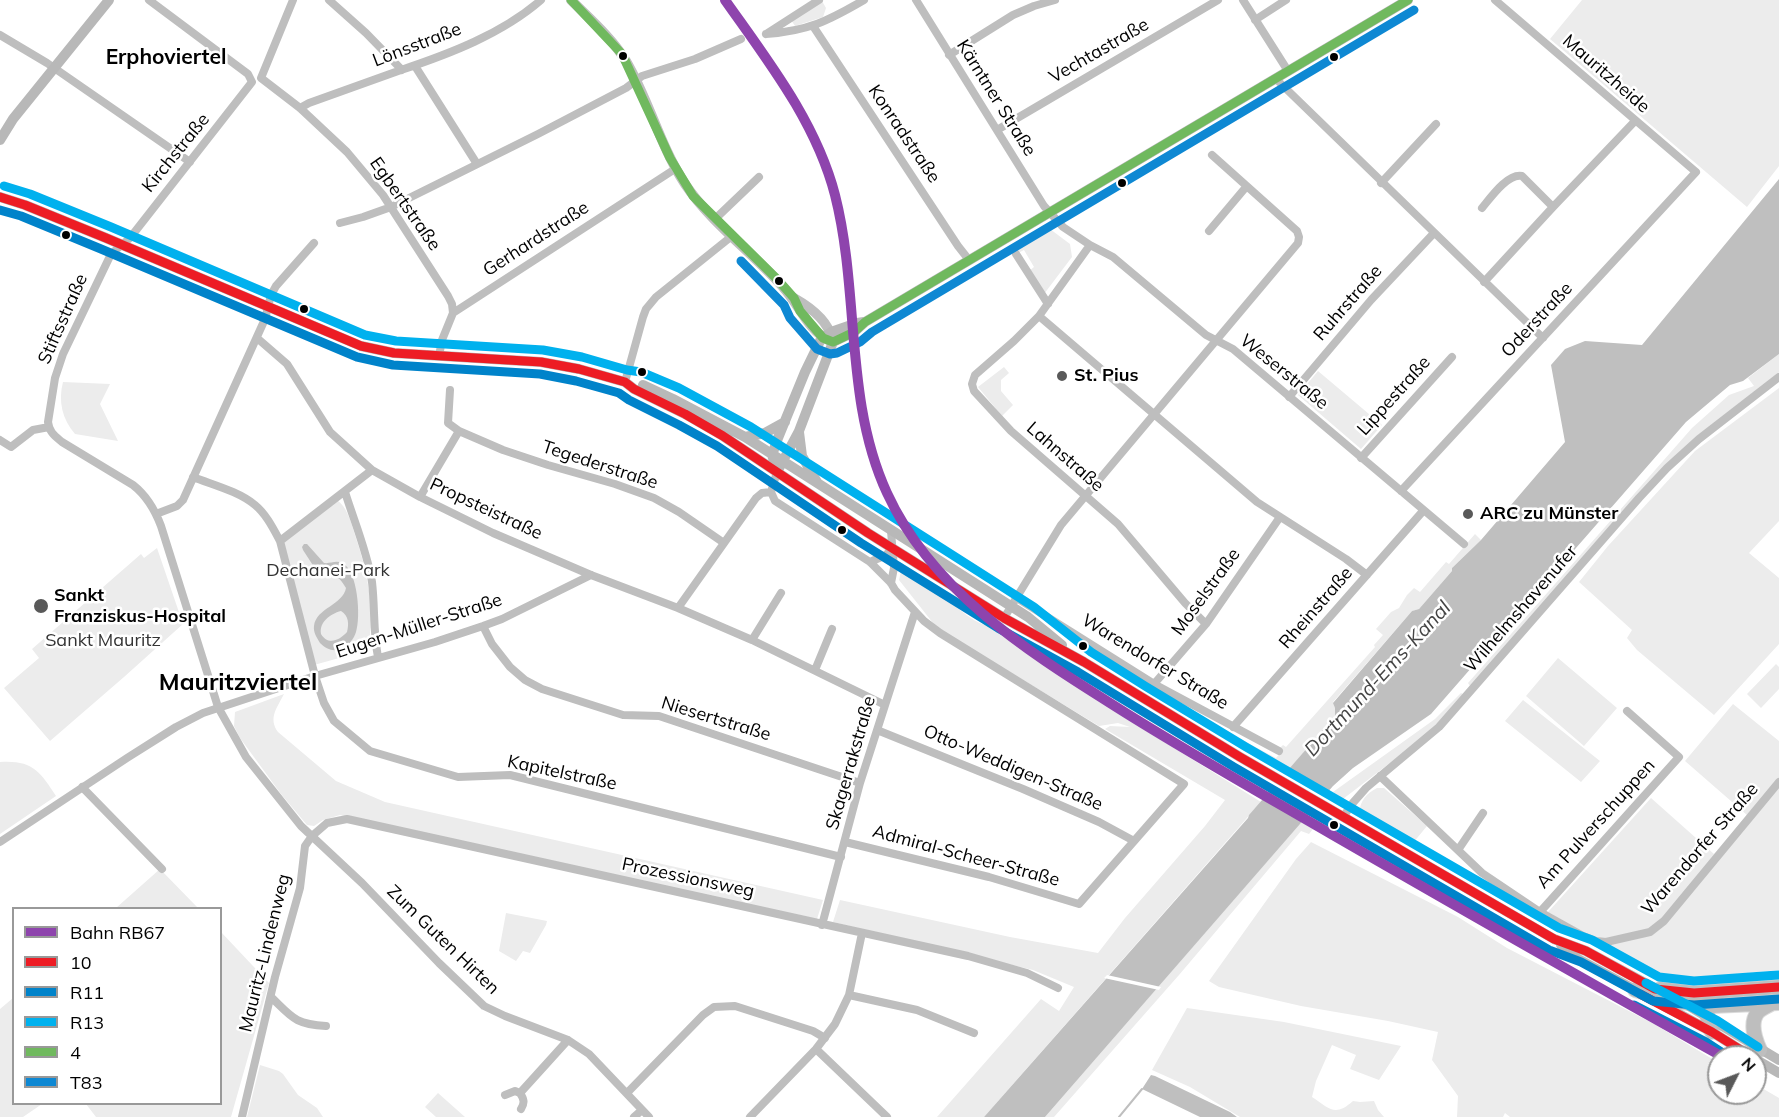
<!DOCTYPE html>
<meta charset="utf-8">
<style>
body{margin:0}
#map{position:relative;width:1779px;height:1117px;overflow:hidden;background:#fff;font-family:Mulish,sans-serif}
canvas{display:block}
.legend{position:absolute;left:12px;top:907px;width:210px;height:198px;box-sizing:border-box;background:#fff;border:2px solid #999;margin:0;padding:8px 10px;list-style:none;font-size:18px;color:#000}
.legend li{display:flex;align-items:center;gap:12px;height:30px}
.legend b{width:30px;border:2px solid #999}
.north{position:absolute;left:1707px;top:1045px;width:60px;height:60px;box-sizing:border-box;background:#fff;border:2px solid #999;border-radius:50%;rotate:48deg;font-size:16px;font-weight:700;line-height:24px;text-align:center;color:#000}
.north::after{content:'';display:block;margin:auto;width:21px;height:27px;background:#595959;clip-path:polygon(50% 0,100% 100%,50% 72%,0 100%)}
</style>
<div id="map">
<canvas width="1779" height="1117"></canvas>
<ul class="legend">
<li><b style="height:8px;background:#8e44ad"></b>Bahn RB67</li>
<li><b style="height:8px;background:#ed1c24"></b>10</li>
<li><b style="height:8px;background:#0083ca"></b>R11</li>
<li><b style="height:8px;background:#00b1ee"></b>R13</li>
<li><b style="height:8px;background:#70b95e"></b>4</li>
<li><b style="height:8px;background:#0e88d3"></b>T83</li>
</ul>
<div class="north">N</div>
</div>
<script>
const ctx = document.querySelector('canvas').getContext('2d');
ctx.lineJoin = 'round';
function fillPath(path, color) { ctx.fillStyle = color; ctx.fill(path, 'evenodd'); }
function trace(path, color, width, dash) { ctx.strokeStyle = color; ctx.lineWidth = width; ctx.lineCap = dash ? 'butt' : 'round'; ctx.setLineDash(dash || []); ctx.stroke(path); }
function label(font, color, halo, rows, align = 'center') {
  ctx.font = font + ' Mulish,sans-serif'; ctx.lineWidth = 5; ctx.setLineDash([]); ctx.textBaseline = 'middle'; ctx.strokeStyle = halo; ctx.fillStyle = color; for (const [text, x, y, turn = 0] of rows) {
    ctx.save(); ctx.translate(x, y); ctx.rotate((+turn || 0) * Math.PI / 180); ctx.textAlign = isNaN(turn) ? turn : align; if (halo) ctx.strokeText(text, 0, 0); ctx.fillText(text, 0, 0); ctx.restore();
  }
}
fillPath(new Path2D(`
 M1582,0H1779V166L1747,207L1550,39Z
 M822,1L826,8L823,17L795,26L791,20Z
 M1050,229L1070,244L1072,257L1044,294L1029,271L1034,267L1024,250L1018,253L1015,248Z
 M1779,354V372L1698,435L1470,686L1468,683L1692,428L1729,395L1754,386L1748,378Z
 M1004,367L1009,373L1001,380V391L1013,405L1002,416L978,387Z
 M1318,371L1382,425L1361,449L1298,395Z
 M63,382L110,384L100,404L118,441L75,434C62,419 58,401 63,382Z
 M1779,388V521L1749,553L1779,578V644L1714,715L1637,650L1627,638L1632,630L1579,582L1608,546L1695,451Z
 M337,500C346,506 351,521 354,532C367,570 376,610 368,650L314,665L282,542Z
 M1475,534L1481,540L1452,568V571L1419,609L1412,611L1333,702L1335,708V716L1288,771L1239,743L1112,665L1114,662L1233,735L1276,758L1282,751L1279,749L1283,745L1286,747L1375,647L1374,645L1383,635L1376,629L1391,612L1399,608L1407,595L1414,588L1420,592L1446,562L1449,564Z
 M157,548L183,624L124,677L50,741L4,688L39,658L32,649L141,554L144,558Z
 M904,569L922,580L928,587L931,586C949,598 969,623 990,626L1042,664L1127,719L1261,802L984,1117H937L1041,999L1059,1011L1074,987L1033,970L833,922L840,900L1010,937L1098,953L1125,918L1205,826L1225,800L1105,729L1110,726L1130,727L1118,723L1099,726L944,632L933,623L899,580L901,571Z
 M1558,658L1617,708L1584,746L1526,696Z
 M1776,664L1779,667V689L1761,708L1747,694Z
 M1461,693L1463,694L1438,726L1343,799L1333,792L1435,719Z
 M284,694C277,708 268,718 278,732L336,781L385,802L823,900L817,919L340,815L323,820L314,826L307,825L281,794L240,738L234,726L235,712Z
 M1523,700L1600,761L1581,782L1505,721Z
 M1733,704L1779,741V970L1683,979L1649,970L1548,912L1651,798L1714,854L1747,815L1685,761Z
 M0,762C32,760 40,771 56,796L0,834Z
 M1377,788H1384L1427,826L1413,843L1359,812C1361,800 1366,794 1377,788Z
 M1301,822L1313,829L1309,834L1301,831L1179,975L1054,1117H1045Z
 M1311,842L1458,917L1507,948L1654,1024L1719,1063V1093H1755V1084L1779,1098V1117H1510L1505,1113L1503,1117H1457L1458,1096L1432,1060L1438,1032L1388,1021L1301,1006L1219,987L1209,981L1296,859Z
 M160,869L198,908H116Z
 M506,913L547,921L546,925L530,953L523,951L516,961L499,951Z
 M221,932L269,983L231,1117H96L86,1104H220Z
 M13,998L14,1104H42L23,1117H0V1009Z
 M1187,1008L1284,1022L1401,1046L1379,1080L1350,1069L1356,1055L1332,1045L1316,1081L1312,1097C1330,1109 1335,1117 1353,1101L1360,1102L1374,1101L1378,1110L1384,1117H1240L1190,1087L1152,1070Z
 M260,1065L279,1071L283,1074L298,1095L317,1108L323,1117H247Z
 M438,1093L465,1117H436L425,1107Z`), '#ececec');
fillPath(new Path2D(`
 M1779,179V354L1743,381L1730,385L1686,422L1431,714L1353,768L1333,786L1045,1117H984L1248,818L1249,815L1335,716V708L1333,703L1412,611L1419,609L1452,571V568L1481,540L1565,442L1551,365L1565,349L1585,341L1642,345Z
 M304,544H307L324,563C330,564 336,560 342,563C358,570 361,617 356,632C354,639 348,646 341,649C333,652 326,649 320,643C317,638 313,632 314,626C316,608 343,605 346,588C338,573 331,575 316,570L303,550L302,547ZM341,611C349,616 349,624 347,632C340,640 328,646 321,634C319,622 330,614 341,611Z
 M1151,1075L1155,1076L1230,1112L1237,1117H1200L1142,1089Z`), '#bfbfbf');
fillPath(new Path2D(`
 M1285,770L1329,795L1312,815L1268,790Z
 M1265,792L1309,818L1304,823L1260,798Z
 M1107,975L1161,987L1159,990L1104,978Z`), '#fff');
trace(new Path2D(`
 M1119,1117L1142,1089`), '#bfbfbf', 2);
const trunk = new Path2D(`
 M1660,989L1694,993L1779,987
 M1635,990L1682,1002L1712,1006L1779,1003
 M1712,1032L1709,1027L1707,1012L1716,1000
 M1760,1050C1755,1039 1749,1023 1758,1012C1761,1009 1767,1006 1771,1004`);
trace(trunk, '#dbdbdb', 16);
trace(new Path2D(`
 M149,0L248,74L252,82L130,238L111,254L63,354L55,378L48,422C49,432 55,436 62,442L133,485C147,496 155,510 161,526L218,707L246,757L301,826L362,883L439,963L484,1006L505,1016L568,1040L589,1054L649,1117
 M293,0L261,78L300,108L347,152L383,195L448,296L452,304L453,313
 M329,0L366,33L402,70
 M916,0L1044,206L1063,227L1090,245L1113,257L1206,335L1233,349L1464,544
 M1243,0L1288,71
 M1255,20L1286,0
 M813,26L958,246L969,260
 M766,34C808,31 828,21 864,0
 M766,34L819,0
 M0,35L47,63L190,162
 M949,55L1013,15L1034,6L1055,0
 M415,66L477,164
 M1276,79L1543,338
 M300,108L309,103C339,92 370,81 401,70C449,54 502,34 541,0
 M997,130L1218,0
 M1381,183L1436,124
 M1482,208C1491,197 1508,173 1522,176L1553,207
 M715,219L759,177
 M340,223L363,217L391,207L538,134L626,88L642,76L695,59L741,39
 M1209,231L1246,187
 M1090,245L1039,316L1257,502L1346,559L1367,575
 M1016,254L1048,304
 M1484,282L1553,207L1635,121
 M1039,316L1014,341L975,375L972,384L974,391L1011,431L1118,524L1185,603L1206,624
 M257,338L287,364L330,432L372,470L420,497L493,533L591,575L678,608L752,640L885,705
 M439,356L442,340L453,313L675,169
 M625,382L643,317L646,309L656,297L732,236
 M450,390L448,423L459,431L503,450L548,465L615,484L654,498L679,512L724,543
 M1289,397L1371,300L1434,233
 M0,440L11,447L33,430L49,427
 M1361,458L1452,357
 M777,472L771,492L775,501L870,562L891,583L895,590L924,621L940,633L1184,784L1079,904L989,877L845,842
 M193,477C213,485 238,491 255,505C266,514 273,528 280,541L315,676L324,703L334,721L370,751L458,777L510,775L841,857
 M1401,491L1696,172L1495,0
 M345,492C354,521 367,551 372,582C375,607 373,632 378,657
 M420,497L459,431
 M156,514L177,506L183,500L265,319L271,295L276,286L314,243
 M891,531L894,568L891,583
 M280,541L372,470
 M870,562L886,555L892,548
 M1017,598L1154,684L1279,751
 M678,608L756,498L762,493L771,492
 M1004,618L1061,525L1298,243L1299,237L1297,231L1212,155
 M483,626L492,644L510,667L525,680L542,689L623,715L659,716L860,783
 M752,640L781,593
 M815,670L832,629
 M1154,684L1206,624L1280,517
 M1233,727L1423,511
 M877,730L1023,789L1099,822L1134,841
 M1380,776L1482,873L1540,912L1583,936L1596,941L1606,942L1650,932L1664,921L1779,782
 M82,787L162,869
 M1344,816L1351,805L1366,788L1439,727L1639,498L1667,468L1699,439L1779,377
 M0,842L127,758L176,727L203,713L315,676L435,642L483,626L502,619L591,575
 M1458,850L1483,813
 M1540,912L1679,757L1627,711
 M822,925L860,783L915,612
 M849,995L917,1010L974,1033
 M271,997C292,1017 294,1024 326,1026
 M816,1049L887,1117
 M520,1093C524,1099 525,1103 521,1109
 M627,1093L703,1015L714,1007L735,1006L813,1031L825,1038
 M505,1095L515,1091L520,1093L568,1040
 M242,1117L275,977L300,888L305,846L312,836L327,823L347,819L968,956L1027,973L1058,988
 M634,1117L642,1110
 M750,1117L816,1049L835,1024L849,995L862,933`), '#bebebe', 8);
trace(new Path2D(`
 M571,0C590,19 612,38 626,61C649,100 660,146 685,184C712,224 752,252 783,287C799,304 808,331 830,341
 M794,298C810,307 828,320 832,339`), '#bebebe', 10);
trace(new Path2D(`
 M0,140L13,119L109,0
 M0,197L25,205L106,238L361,346L394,353L541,362L579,369L625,382L634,389L685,414L723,436L868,533L1004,618L1084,662L1240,757L1554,939L1586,951L1665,994
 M643,385L673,399L745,437L1028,617L1062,645
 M799,432L802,456L817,482
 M745,437L765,433L785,422
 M774,461L772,455L778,438L805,372L821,339L831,332L857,323L864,322
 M777,472L799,431L833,342L854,332L865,322L1408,0
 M1561,945L1576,958L1712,1032L1752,1057
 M1684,1003L1779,1060
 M1755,1059L1779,1073`), '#b8b8b8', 10);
trace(trunk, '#bebebe', 14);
trace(new Path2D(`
 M0,197L25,205L106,238L361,346L394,353L541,362L579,369L625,382L634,389L685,414L723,436L868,533L1004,618L1084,662L1240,757L1554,939L1586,951L1655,989L1694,993L1779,987
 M1640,994L1712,1032L1752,1057`), '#ed1c24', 9);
trace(new Path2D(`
 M0,210L21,216L101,249L357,357L393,365L540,374L576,381L619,393L629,400L679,425L717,446L861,543L998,628L1078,672L1234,767L1549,950L1581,962L1653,1001L1694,1005L1779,999
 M1634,1005L1706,1042L1729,1057`), '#0083ca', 9);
trace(new Path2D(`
 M4,186L30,194L111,227L365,335L396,341L543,350L582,357L627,370L641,372L679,388L751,427L954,556L1034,607L1091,652L1145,686L1246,747L1559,928L1592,940L1659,977L1694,981L1778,975
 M1646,983L1718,1021L1758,1047`), '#00b1ee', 9);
trace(new Path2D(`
 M571,0L622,54L670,158L693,196L778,280L794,298L800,311L823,338L833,342
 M833,342L854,332L865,322L1408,0`), '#70b95e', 9);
trace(new Path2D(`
 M741,261L784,305L790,318L817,349L830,354L837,353L860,342L872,332L1414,10`), '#0e88d3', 9);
trace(new Path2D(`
 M725,0C768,61 816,122 835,195C860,293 844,400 887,493C931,589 1024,649 1110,703C1182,749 1257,791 1331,834C1461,909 1592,984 1723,1057`), '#8e44ad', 10);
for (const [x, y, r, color] of [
 [623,56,5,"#000"],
 [1334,57,5,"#000"],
 [1122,183,5,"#000"],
 [66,235,5,"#000"],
 [779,281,5,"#000"],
 [304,309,5,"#000"],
 [642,372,5,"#000"],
 [1062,376,6,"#595959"],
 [1468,514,6,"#595959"],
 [842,530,5,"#000"],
 [41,606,8,"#595959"],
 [1083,646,5,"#000"],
 [1334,825,5,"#000"]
]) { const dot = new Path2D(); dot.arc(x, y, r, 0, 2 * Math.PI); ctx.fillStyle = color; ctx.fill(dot); trace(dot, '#fff', 2); }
label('18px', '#000', '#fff', [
 ["Lönsstraße",417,45,-21],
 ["Vechtastraße",1099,51,-30],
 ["Mauritzheide",1606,74,41],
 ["Kärntner Straße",996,98,58],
 ["Konradstraße",904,134,56],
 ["Kirchstraße",176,153,-51],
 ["Egbertstraße",405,204,55],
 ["Gerhardstraße",536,239,-33],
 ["Ruhrstraße",1348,303,-49],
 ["Stiftsstraße",63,319,-66],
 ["Oderstraße",1537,320,-47],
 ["Weserstraße",1284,372,39],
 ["Lippestraße",1394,396,-48],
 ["Lahnstraße",1065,457,41],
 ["Tegederstraße",600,465,18],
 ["Propsteistraße",486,509,25],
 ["Moselstraße",1206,592,-54],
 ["Rheinstraße",1316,608,-49],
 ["Wilhelmshavenufer",1521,609,-49],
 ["Eugen-Müller-Straße",419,626,-18],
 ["Warendorfer Straße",1155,662,31],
 ["Niesertstraße",716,719,17],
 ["Skagerrakstraße",851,763,-74],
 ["Otto-Weddigen-Straße",1013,768,23],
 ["Kapitelstraße",562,773,12],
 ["Am Pulverschuppen",1596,824,-48],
 ["Warendorfer Straße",1700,849,-49],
 ["Admiral-Scheer-Straße",966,856,15],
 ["Prozessionsweg",688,878,12],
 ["Zum Guten Hirten",443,940,44],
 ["Mauritz-Lindenweg",265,953,-76]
]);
label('bold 18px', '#000', '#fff', [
 ["St. Pius",1074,376],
 ["ARC zu Münster",1480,514],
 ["Sankt",54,596],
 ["Franziskus-Hospital",54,617]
], 'left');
label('18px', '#333', '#fff', [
 ["Dechanei-Park",328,571],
 ["Sankt Mauritz",103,641]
]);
label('italic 20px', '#444', '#fff', [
 ["Dortmund-Ems-Kanal",1378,679,-47]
]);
label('bold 21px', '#000', '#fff', [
 ["Erphoviertel",166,58]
]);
label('bold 24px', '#000', '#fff', [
 ["Mauritzviertel",238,683]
]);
</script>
